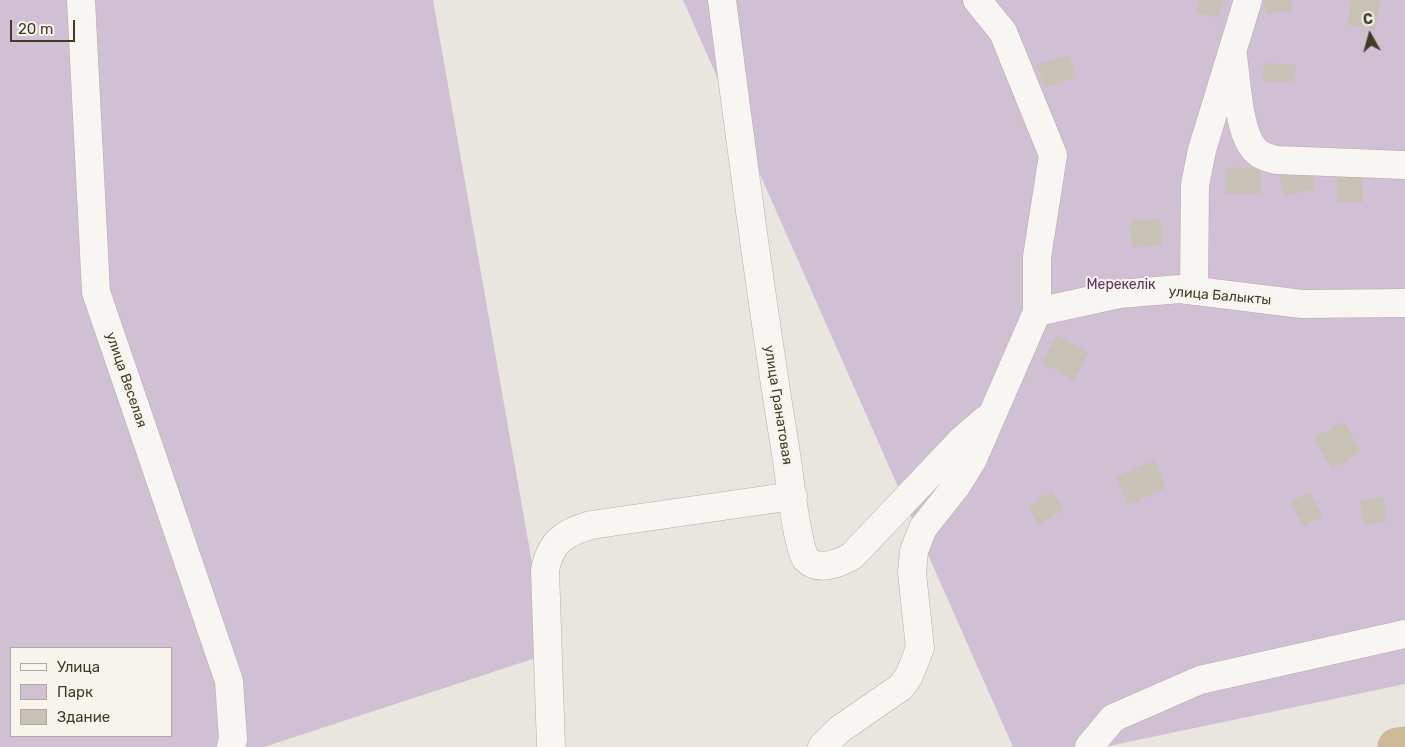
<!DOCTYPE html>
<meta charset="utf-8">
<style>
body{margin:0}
#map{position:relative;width:1405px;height:747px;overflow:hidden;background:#e9e6df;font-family:Rubik,sans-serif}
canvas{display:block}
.legend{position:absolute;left:10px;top:647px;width:162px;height:90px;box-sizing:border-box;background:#f7f4ee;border:1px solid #afaa9e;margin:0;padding:6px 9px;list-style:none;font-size:15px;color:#423b26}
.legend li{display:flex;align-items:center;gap:10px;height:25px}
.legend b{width:25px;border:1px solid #afaa9e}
.north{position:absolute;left:1345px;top:10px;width:50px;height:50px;-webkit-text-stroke:4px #f7f4ee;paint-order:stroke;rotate:353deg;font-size:14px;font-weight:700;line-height:20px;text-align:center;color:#423b26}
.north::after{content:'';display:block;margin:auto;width:18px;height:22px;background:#423b26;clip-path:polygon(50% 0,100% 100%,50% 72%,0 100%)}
.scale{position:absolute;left:10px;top:20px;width:65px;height:22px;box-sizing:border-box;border:2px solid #423b26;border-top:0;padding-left:6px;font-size:15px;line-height:18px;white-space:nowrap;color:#423b26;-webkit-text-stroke:4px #f7f4ee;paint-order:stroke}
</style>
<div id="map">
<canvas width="1405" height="747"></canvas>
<ul class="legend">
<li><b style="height:6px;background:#f7f6f2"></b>Улица</li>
<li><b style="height:14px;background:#d1bfd4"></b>Парк</li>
<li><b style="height:14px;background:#c7c2b5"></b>Здание</li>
</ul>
<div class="north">С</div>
<div class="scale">20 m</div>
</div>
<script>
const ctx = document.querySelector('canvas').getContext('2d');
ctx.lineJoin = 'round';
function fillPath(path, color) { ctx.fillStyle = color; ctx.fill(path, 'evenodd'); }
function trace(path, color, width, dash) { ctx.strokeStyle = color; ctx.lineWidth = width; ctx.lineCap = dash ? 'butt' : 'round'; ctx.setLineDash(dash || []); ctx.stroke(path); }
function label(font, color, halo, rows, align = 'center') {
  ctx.font = font + ' Rubik,sans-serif'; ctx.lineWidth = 4; ctx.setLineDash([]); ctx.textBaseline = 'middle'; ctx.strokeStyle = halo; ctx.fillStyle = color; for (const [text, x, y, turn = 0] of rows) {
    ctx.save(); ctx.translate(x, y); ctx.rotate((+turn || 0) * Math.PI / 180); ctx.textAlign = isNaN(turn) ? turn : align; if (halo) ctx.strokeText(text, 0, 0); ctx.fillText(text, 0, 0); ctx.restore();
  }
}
fillPath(new Path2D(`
 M0,0H433L548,654L264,747H0ZM11,648H171V736H11Z
 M683,0H1405V684L1104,747H1013Z`), '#d1bfd4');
trace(new Path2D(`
 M1397,747L1405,746`), '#cdb997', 39);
fillPath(new Path2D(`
 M1200,0H1224L1218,18L1196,12Z
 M1264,0H1291L1293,10L1266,14Z
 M1351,0H1381L1375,30L1347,24Z
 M1069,55L1076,77L1045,88L1037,65Z
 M1264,63L1296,65L1294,83L1263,81Z
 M1309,162L1315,189L1284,196L1278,169Z
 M1261,167V194H1226V168Z
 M1337,170H1362L1363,202L1337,203Z
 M1160,218L1162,245L1132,248L1130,221Z
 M1056,335L1089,352L1074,380L1042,363Z
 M1344,422L1361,452L1332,469L1314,438Z
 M1154,460L1166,488L1128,505L1116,477Z
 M1052,491L1063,510L1038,525L1028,506Z
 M1310,492L1323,516L1303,526L1290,502Z
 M1383,497L1387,521L1364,525L1360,501Z`), '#c7c2b5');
const minor = new Path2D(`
 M81,0L96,292L229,681L233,739L231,747
 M722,0C742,153 762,307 787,460C789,476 798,550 806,559C818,572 840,563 852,556L963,439L985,420
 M1233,57C1237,81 1238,134 1256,151C1262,157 1269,158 1277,160L1405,165
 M1194,291L1195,185L1202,150L1248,0
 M1037,312L1119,294L1180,289L1302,304L1405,303
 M551,747L545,570C551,541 564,533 591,525L793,496
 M822,747L840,729L901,687L909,676L920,648L912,573L914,551L923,528L957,485L973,459L1037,312V257L1053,155L1003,32L977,0
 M1089,747L1113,718L1200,680L1405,634`);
trace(minor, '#b4afa4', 29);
trace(minor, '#f7f6f2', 28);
label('14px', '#5c325f', '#f7f4ee', [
 ["Мерекелік",1121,285]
]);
label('14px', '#423b26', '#f7f4ee', [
 ["улица Балыкты",1220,296,5],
 ["улица Веселая",126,380,71],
 ["улица Гранатовая",778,405,81]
]);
</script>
